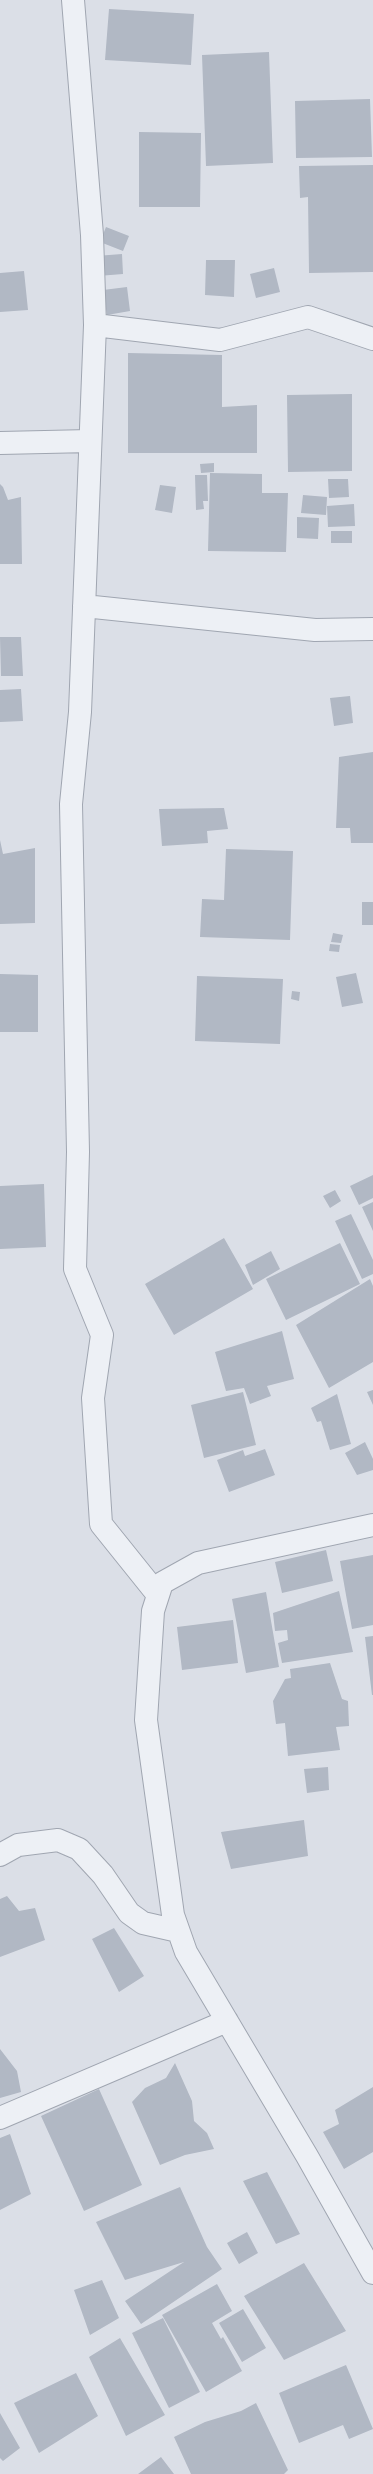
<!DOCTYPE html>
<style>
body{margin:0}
canvas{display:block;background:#dbdfe7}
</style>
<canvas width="373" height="2474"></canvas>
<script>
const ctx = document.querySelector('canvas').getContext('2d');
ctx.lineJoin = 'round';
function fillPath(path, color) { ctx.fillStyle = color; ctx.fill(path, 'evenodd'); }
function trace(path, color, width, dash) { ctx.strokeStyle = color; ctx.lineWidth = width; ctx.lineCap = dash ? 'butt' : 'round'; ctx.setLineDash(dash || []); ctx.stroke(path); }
fillPath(new Path2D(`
 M109,9L194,14L191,65L105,60Z
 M269,52L273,163L206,166L202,55Z
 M370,99L372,157L296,158L295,101Z
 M139,132L201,133L200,207H139Z
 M373,165V272L309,273L308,197L300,198L299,166Z
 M106,227L129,236L123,251L100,242Z
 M122,254L123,274L98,276L96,256Z
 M206,260H235L234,297L205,295Z
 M274,268L280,292L256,298L250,274Z
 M24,271L28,310L0,312V273Z
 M127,287L130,311L107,315L103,290Z
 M128,353L222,355V407L257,405V453H128Z
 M352,394V471L288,472L287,395Z
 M214,463V472L201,473L200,464Z
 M210,473L262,474V493H288L286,552L208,551Z
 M195,475H207L208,501H203L204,509L196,510Z
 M328,479H348L349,497L329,498Z
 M0,484L3,487L8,500L21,497L22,564H0Z
 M160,485L176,487L172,513L155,510Z
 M303,495L327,497L326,515L301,513Z
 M354,504L355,526L328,527L327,506Z
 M297,517L319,518L318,539L297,538Z
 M331,531H352V543H331Z
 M0,637H21L23,676H1Z
 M21,689L23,721L0,722V690Z
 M350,696L353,723L334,726L330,698Z
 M373,752V843H351L350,828H336L339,757Z
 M224,808L228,829L207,831L208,843L162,846L159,809Z
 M0,840L3,854L35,848V923L0,924Z
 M226,849L293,851L290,940L200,937L202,899L224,900Z
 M362,902H373V925H362Z
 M333,933L343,935L341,943L331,942Z
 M330,944L340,945L339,952L329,951Z
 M356,973L363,1003L342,1007L336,977Z
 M0,974L38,975V1032H0Z
 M197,976L283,979L280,1044L195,1041Z
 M292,991L300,992L299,1001L291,999Z
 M373,1175V1198L359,1205L350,1186Z
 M44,1184L46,1247L0,1249V1186Z
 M335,1190L341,1201L330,1208L323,1196Z
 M373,1202V1231L362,1207Z
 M351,1214L373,1260V1274L362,1279L335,1221Z
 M224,1238L253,1289L174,1335L145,1284Z
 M340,1243L360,1284L286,1320L266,1279Z
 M271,1251L280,1269L253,1285L245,1265Z
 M370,1279L373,1286V1362L329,1388L296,1325Z
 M282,1331L294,1379L267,1386L271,1396L250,1404L244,1388L226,1391L215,1352Z
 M373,1390V1405L367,1392Z
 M243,1392L256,1445L204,1458L191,1405Z
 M337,1394L351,1444L330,1450L321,1421L317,1422L311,1408Z
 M365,1442L373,1459V1470L357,1475L345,1453Z
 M265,1449L275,1475L229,1492L217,1460L243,1450L245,1456Z
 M326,1550L333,1581L282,1593L275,1562Z
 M373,1555V1625L352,1629L340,1561Z
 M339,1591L353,1652L282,1663L278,1643L288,1640L287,1630L275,1631L273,1613Z
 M266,1592L279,1667L246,1673L232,1599Z
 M233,1620L238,1663L182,1670L177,1627Z
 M373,1636V1695H372L365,1637Z
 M330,1663L342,1699L348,1701L349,1726L336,1727L340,1750L288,1756L285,1723L276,1724L273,1701L285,1679L291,1678L290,1669Z
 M328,1767L329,1790L307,1793L304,1769Z
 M304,1820L308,1856L231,1869L221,1832Z
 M7,1896L19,1911L35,1908L45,1940L0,1957V1899Z
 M114,1928L144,1976L119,1992L92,1939Z
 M0,2049L17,2071L21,2092L0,2098Z
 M175,2063L192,2101L194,2121L207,2133L214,2149L185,2155L160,2165L132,2102L145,2088L166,2078Z
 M373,2087V2152L344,2169L323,2132L339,2124L335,2110Z
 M99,2089L142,2185L84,2211L41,2116Z
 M10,2134L31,2194L0,2210V2138Z
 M267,2172L300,2234L276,2244L243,2181Z
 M180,2187L207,2247L222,2269L141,2324L125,2301L184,2262L125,2280L96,2222Z
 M247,2232L258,2253L239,2264L227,2243Z
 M304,2263L346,2331L284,2360L244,2296Z
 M102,2280L119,2318L90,2335L74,2290Z
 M217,2284L232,2311L212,2323L221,2339L223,2337L242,2371L206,2392L162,2315Z
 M243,2309L266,2348L242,2362L219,2323Z
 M163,2318L200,2392L169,2408L132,2333Z
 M120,2338L165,2415L126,2436L89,2357Z
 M346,2365L373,2429L349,2439L343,2425L299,2443L279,2393Z
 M76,2373L98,2416L39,2453L14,2403Z
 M256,2403L288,2470L284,2474H191L174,2437L205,2422L241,2411Z
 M0,2413L20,2448L3,2461L0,2458Z
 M161,2457L174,2474H138Z`), '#b1b8c4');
const street = new Path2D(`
 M73,0L92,235L95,325L80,712L71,804L78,1152L75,1269L102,1335L93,1398L101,1524L158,1595
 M95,325L220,340L308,317L373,339
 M0,443L90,441
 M84,606L315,630L373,629
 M373,1525L198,1563L162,1583L153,1611L146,1720L173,1915L186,1952L307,2156L373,2273
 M0,1855L18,1845L58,1840L79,1849L103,1875L129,1913L143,1923L178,1931
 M0,2118L227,2021`);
trace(street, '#a0a6b1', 24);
trace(street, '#edf0f5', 22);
</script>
